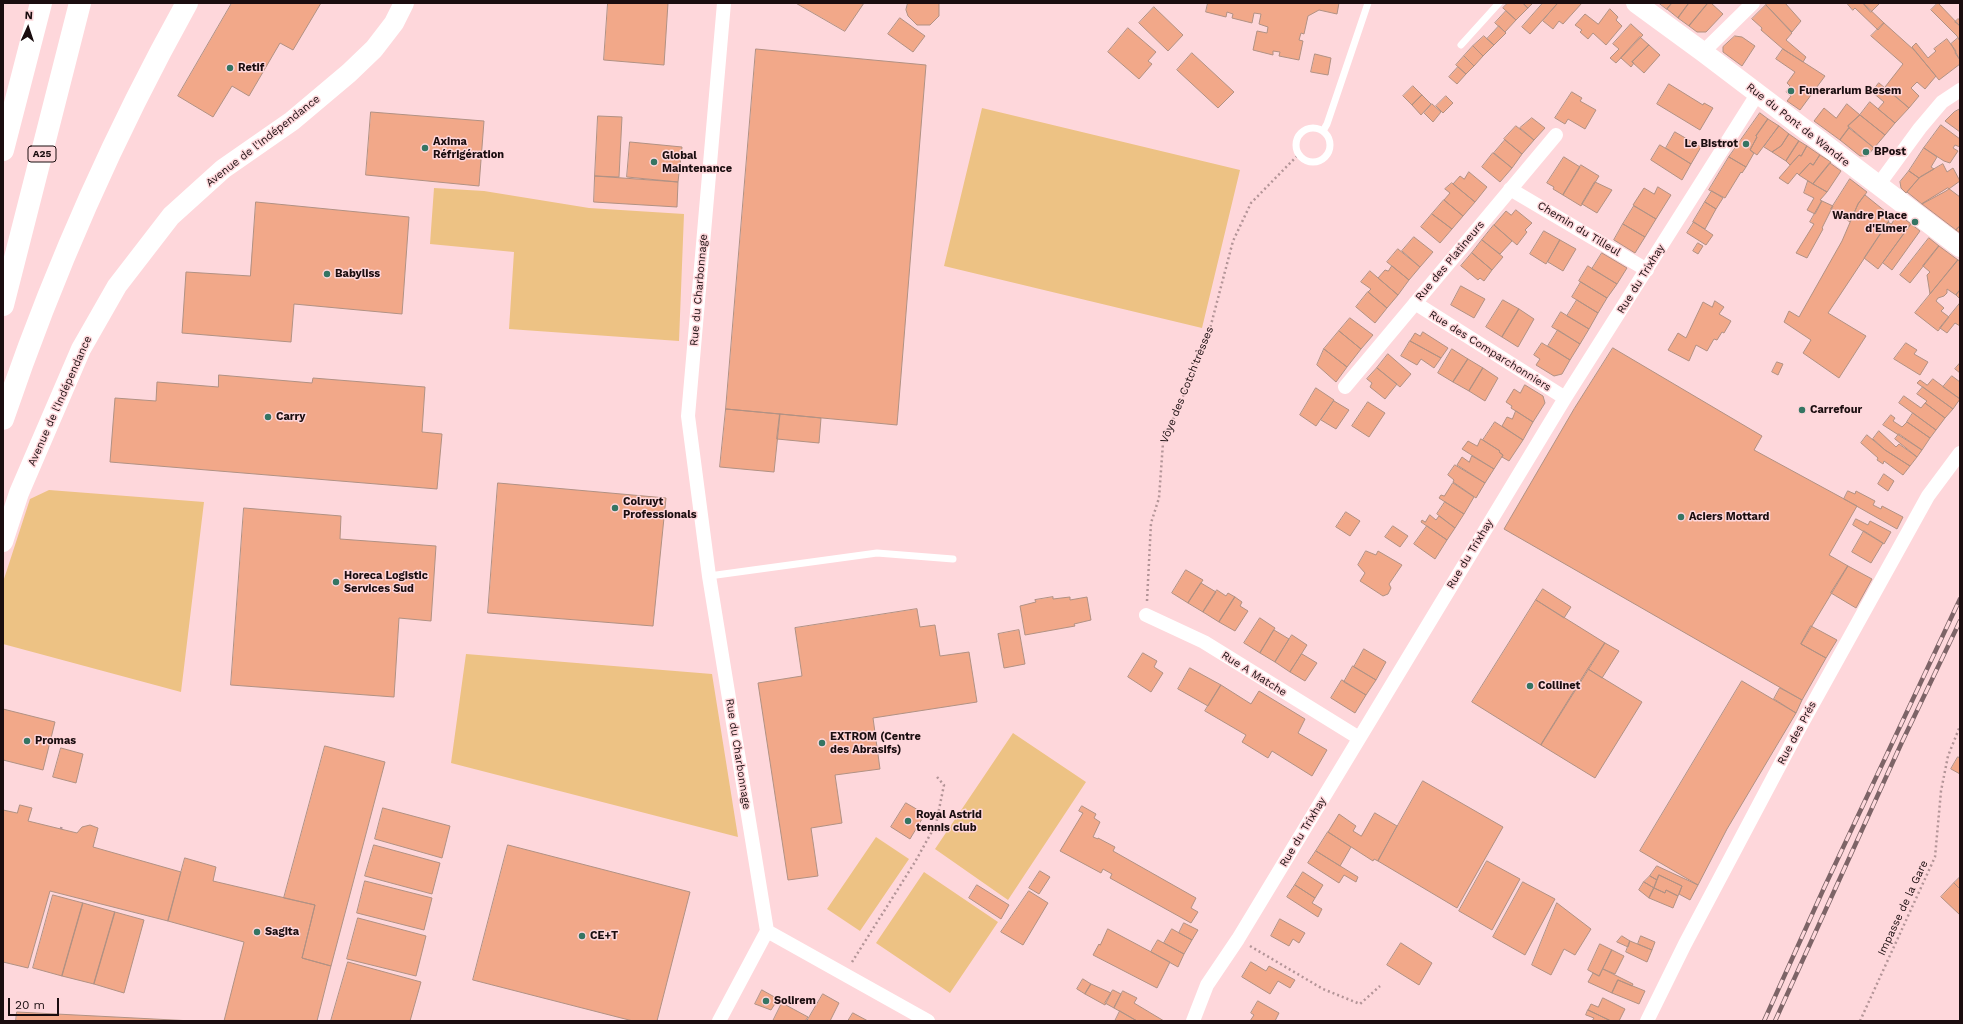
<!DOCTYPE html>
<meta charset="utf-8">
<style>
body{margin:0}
#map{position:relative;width:1963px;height:1024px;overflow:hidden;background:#fed7db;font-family:"Work Sans",sans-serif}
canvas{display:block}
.frame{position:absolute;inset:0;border:4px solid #1a0d0f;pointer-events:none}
.north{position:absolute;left:8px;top:8px;width:40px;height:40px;-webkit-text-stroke:3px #fed7db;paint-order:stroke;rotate:3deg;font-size:11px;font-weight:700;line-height:16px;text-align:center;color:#1a0d0f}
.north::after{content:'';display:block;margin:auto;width:14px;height:18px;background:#1a0d0f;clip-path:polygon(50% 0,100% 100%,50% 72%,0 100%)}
.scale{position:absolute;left:8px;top:998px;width:51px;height:18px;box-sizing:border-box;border:2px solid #1a0d0f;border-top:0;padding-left:5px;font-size:12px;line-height:14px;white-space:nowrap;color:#1a0d0f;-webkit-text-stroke:3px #fed7db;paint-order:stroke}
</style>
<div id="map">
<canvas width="1963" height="1024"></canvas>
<div class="frame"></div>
<div class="north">N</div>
<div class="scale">20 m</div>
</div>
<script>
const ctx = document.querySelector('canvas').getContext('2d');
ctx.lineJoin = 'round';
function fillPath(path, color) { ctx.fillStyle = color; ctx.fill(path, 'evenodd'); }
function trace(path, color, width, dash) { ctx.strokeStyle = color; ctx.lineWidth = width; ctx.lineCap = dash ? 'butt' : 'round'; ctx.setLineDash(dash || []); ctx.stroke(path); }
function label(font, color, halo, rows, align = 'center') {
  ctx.font = font + ' "Work Sans",sans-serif'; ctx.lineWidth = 3; ctx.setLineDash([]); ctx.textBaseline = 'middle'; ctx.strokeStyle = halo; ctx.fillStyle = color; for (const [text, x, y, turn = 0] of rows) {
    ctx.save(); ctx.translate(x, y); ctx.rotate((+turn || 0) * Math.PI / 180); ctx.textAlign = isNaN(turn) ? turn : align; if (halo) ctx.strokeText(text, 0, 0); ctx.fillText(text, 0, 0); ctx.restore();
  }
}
fillPath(new Path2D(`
 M982,108L1240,170L1202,328L944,266Z
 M434,188L484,191L589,208L684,214L679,341L509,329L514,252L430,244Z
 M49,490L204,502L181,692L3,644V582L30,499Z
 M466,654L712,674L738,837L451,763Z
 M1013,733L1086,782L1008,900L935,849Z
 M876,837L909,859L860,931L827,909Z
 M924,872L998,922L950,993L876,943Z`), '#edc284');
const building = new Path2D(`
 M232,3H321L293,50L280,43L249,96L232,86L213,117L178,96Z
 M608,3H668L664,65L604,60Z
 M796,3H864L845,31Z
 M908,3H939V16L930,25H917L908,16L906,10Z
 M1208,3H1339L1337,14L1319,10L1308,16L1304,34L1301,33L1299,40L1303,41L1299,60L1279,56L1280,52L1273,51V55L1253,50L1257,31L1267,33L1268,27L1259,24L1261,14L1254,13L1252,23L1232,18L1233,14L1227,12L1226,17L1206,12Z
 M1508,3H1523L1528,8L1516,20L1503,8Z
 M1523,3H1533L1528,8Z
 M1543,3H1558L1530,34L1522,27Z
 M1558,3H1582L1563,24L1559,21L1553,29L1543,21Z
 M1659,3H1672L1667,9Z
 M1672,3H1689L1678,18L1667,9Z
 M1689,3H1708L1689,26L1678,18Z
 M1708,3H1711L1723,14L1706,32H1697L1689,26Z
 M1768,3H1785L1801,21L1792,32L1766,5Z
 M1847,3H1863L1884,23L1878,30L1855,8L1853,10Z
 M1863,3H1880L1871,12Z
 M1938,3L1960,26V41L1957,36L1931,10Z
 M1766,5L1792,33L1786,40L1806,57L1803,62L1783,49L1761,30L1762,28L1752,19Z
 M1154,7L1183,35L1168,51L1139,23Z
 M1610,9L1618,17L1616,20L1622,26L1606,45L1593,33L1588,39L1580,32L1582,30L1575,25L1585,14L1598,24Z
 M1506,11L1516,20L1505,32L1495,23Z
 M900,18L925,36L913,52L888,34Z
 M1958,19H1960V26L1955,22Z
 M1884,23L1914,50L1936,76L1925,89L1917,82L1911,88L1919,96L1909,108L1885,87L1903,64L1871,36Z
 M1631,24L1643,35L1616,63L1610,58L1619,49L1613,44Z
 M1499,26L1506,33L1494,45L1487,39Z
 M1128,28L1156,52L1148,61L1152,64L1139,79L1108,52Z
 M1484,36L1494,45L1483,56L1473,46Z
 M1735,36L1742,37L1755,46L1742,66L1723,52V47Z
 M1640,37L1649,45L1632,62L1634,63L1631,67L1621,58Z
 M1958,38L1960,41V60L1951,44Z
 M1947,39L1956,51L1955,53L1960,60V64L1939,80L1912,47L1916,43L1928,58L1936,51L1934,49Z
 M1649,45L1660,55L1644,73L1632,62Z
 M1473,46L1483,56L1474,66L1464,56Z
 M756,49L926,65L897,425L726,409Z
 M1783,49L1825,76L1800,110L1787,101L1791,96L1786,92L1790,86L1787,83L1795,72L1776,59Z
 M1192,53L1234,92L1218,108L1177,70Z
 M1315,54L1331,58L1328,75L1311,72Z
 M1464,56L1474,66L1466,74L1456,65Z
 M1458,67L1466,74L1457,84L1449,77Z
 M1879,83L1909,108L1895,123L1878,109L1884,102L1872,92Z
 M1669,84L1703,105L1704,103L1713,108L1700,130L1657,104Z
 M1413,86L1422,95L1412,105L1403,96Z
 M1572,92L1582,98L1580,101L1596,110L1585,129L1568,119L1565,124L1555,118Z
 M1422,95L1431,104L1421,115L1412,105Z
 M1446,96L1453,103L1443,113L1436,106Z
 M1870,102L1895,123L1885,135L1860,115Z
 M1432,104L1441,112L1433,122L1424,113Z
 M1847,104L1860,115L1848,126L1849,128L1840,140L1814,121L1824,108L1836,118Z
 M1960,109V132L1945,121L1954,112Z
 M371,112L484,121L479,186L366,175Z
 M1760,113L1768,119L1756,136L1757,137L1750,150L1754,153L1746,167L1729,157Z
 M1860,115L1885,135L1874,148L1848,126Z
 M598,116L622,117L619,177L595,176Z
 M1532,118L1545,128L1534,140L1520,128Z
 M1768,119L1779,126L1757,155L1750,150L1757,137L1756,136Z
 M1941,125L1960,139V147L1955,145L1953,148L1958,151L1950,163L1944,161L1924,148Z
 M1516,126L1534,140L1522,154L1504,139Z
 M1779,126L1789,134L1781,146L1772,152L1764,147Z
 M1849,128L1874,148L1867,156H1860L1840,140Z
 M1675,132L1701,147L1691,164L1666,148Z
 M1789,134L1799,141L1786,161L1772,152L1781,146Z
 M1505,140L1522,154L1512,168L1494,153Z
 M1799,141L1807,146L1801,156L1799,155L1790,165L1786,161Z
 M630,142L682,147L678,182L627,177Z
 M1660,145L1691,164L1682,180L1651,160Z
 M1807,146L1820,155L1813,165L1810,163L1799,175L1797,173L1788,184L1779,178L1799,155L1801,156Z
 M1924,148L1937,157L1931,167L1934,169L1919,178L1909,171Z
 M1493,153L1512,168L1500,182L1482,167Z
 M1820,155L1831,162L1813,184L1799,175L1810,163L1813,165Z
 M1564,157L1580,167L1563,195L1553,189L1554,187L1547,183Z
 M1729,157L1746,167L1742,173L1741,172L1725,198L1709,190Z
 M1830,163L1841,171L1827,192L1813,184Z
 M1943,164L1947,172L1953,168L1960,181L1946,191L1922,204L1907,192L1920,177Z
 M1581,165L1599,176L1581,206L1563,195Z
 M1909,171L1919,178L1906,193L1901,188L1900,182Z
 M1469,172L1487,187L1475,202L1453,184L1460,176L1464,179Z
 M595,176L678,182L677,207L594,202Z
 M1850,179L1867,192L1858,204L1850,222L1831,209Z
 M1808,181L1827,192L1820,200L1822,201L1815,214L1807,210L1814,198L1804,193Z
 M1595,182L1612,190L1597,213L1582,204Z
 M1452,183L1475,202L1463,216L1444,200L1450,193L1445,189Z
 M1658,187L1671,195L1656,219L1633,205L1644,188L1654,194Z
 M1948,188L1960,197V226L1956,230L1922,204Z
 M1712,191L1723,198L1716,209L1705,202Z
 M1865,195L1886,212L1883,216L1889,221L1828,313L1866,336L1839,378L1803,353L1811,340L1784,322L1789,311L1799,317L1842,241L1858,204Z
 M1444,200L1463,216L1452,229L1432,214Z
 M1822,201L1833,206L1822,228L1823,229L1807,258L1796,253L1814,224L1810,222Z
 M256,202L409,217L402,314L294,304L291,342L182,333L186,272L250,276Z
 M1705,202L1716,209L1705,229L1693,222Z
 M1634,206L1656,219L1645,237L1623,224Z
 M1516,210L1532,223L1525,230L1527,232L1517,245L1494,225L1506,211L1511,215Z
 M1432,214L1452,229L1440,243L1421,227Z
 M1898,214L1911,224L1878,269L1864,258L1888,222L1891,224Z
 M1694,222L1713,235L1706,245L1687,233Z
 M1623,224L1645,237L1635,253L1614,240Z
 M1911,224L1920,231L1892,270L1883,263Z
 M1494,225L1512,241L1500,254L1482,240Z
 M1960,226V233L1956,230Z
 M1544,231L1560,240L1546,264L1530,254Z
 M1414,237L1433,252L1420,267L1402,251Z
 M1929,238L1939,246L1910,283L1900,275Z
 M1482,240L1503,257L1492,270L1472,253Z
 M1560,240L1576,249L1563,271L1548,262Z
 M1698,243L1703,246L1698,254L1693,251Z
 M1939,246L1958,260L1930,294L1927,275L1930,272L1923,266Z
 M1398,249L1420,267L1409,280L1387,262Z
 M1472,253L1492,270L1484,281L1480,278L1478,280L1461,266Z
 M1602,253L1627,268L1617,284L1592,269Z
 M1958,260L1960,261V290L1956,295L1947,289V293L1944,296L1938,298L1936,301L1944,308L1941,311L1949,317L1938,331L1915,313Z
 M1392,266L1409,280L1398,295L1378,278L1385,270L1388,271Z
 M1588,266L1617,284L1607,298L1579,281Z
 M1370,271L1398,295L1387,308L1368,292L1371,289L1361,282Z
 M1581,282L1607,298L1598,313L1572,297Z
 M1461,286L1485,299L1474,318L1451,305Z
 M1960,290V299L1956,295Z
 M1368,292L1387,308L1375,323L1356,307Z
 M1503,300L1519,309L1502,337L1486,327Z
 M1577,300L1598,313L1589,329L1567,316Z
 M1715,301L1724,307L1719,314L1731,321L1724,333L1722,332L1717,340L1714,339L1707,351L1696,345L1689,361L1668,350L1678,333L1686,338L1703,302L1712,307Z
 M1960,303V326L1955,323L1947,333L1940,328Z
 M1519,309L1534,319L1518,347L1502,337Z
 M1561,312L1589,329L1580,344L1552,327Z
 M1350,318L1373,335L1361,349L1339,331Z
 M1558,330L1580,344L1570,360L1548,346Z
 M1339,331L1361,349L1347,367L1324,349Z
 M1423,332L1448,348L1441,358L1410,341L1415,333L1420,336Z
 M1410,341L1441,358L1434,368L1421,359L1417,365L1401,356Z
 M1542,343L1570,360L1562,374L1554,376L1536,365L1540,359L1534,355Z
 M1906,343L1917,350L1914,354L1928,362L1920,375L1894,359Z
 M1613,348L1762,436L1754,450L1857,506L1829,555L1848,566L1801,644L1826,658L1802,700L1504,529L1574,409Z
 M1324,349L1347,367L1336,382L1317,365Z
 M1452,349L1468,359L1453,382L1438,373Z
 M1388,354L1411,374L1400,387L1377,368Z
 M1468,359L1483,368L1469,391L1453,382Z
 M1777,362L1783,364L1778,375L1772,372Z
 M1960,363V373L1955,369Z
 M1377,368L1397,384L1385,399L1370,387L1372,383L1367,379Z
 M1483,368L1498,378L1485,401L1469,391Z
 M219,375L312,383L313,378L425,387L422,432L442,434L437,489L110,462L115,398L156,401L157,382L218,387Z
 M1952,376L1960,382V399L1943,387Z
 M1933,379L1960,399L1953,409L1917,383L1920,380L1927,385Z
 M1525,385L1543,396L1545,403L1533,422L1511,408L1512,406L1506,402L1514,389L1520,393Z
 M1923,387L1953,409L1945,418L1925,403L1927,401L1917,394Z
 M1316,388L1334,400L1316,426L1300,415Z
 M1904,396L1921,408L1925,403L1945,418L1936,430L1899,403Z
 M1334,401L1349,410L1336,429L1321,420Z
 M1368,402L1385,413L1369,437L1352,426Z
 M726,409L780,414L774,472L720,467Z
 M1516,411L1533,422L1523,440L1502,426L1507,417L1512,419Z
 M1913,413L1936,430L1930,438L1907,422Z
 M780,414L821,418L819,443L777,439Z
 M1891,415L1895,418L1893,421L1902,427L1907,422L1930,438L1922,450L1883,425Z
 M1495,422L1523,440L1509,461L1502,457L1503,455L1499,452L1500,451L1483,440Z
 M1879,431L1896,447L1899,444L1917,457L1910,466L1885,450L1873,439Z
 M1899,434L1922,450L1917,457L1895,439Z
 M1867,435L1885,450L1910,466L1903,475L1884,461L1883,464L1877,460L1878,458L1861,443Z
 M1481,439L1500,451L1499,452L1503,455L1494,469L1462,449L1468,441L1477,446Z
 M1472,456L1494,469L1485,483L1457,465L1462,457L1469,462Z
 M1455,465L1485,483L1476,498L1453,482L1454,480L1448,475Z
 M1884,474L1894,481L1888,491L1878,484Z
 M498,483L666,498L653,626L488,613Z
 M1453,483L1474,497L1464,514L1439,498L1441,495L1444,496Z
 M1848,491L1855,494L1856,491L1875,501L1873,505L1881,509L1882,506L1903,517L1897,529L1844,499Z
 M1445,502L1464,514L1455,528L1437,514Z
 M244,508L341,516L340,539L436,546L431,621L399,618L394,697L231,685Z
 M1346,512L1360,521L1350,536L1336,527Z
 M1430,515L1436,520L1439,516L1455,528L1447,540L1421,522L1422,520L1425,522Z
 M1856,519L1868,525L1870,521L1891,532L1884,544L1853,525Z
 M1393,526L1408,536L1400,547L1385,537Z
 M1427,526L1447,540L1435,559L1414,544Z
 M1864,531L1883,543L1871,563L1852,552Z
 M1366,551L1376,555L1378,551L1402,565L1389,584L1391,588L1388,594L1383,596L1360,581L1365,573L1358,565Z
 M1848,566L1872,579L1856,608L1831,593Z
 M1186,570L1203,580L1188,603L1172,593Z
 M1201,583L1216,592L1203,612L1188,603Z
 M1543,589L1571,607L1564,618L1536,600Z
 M1217,590L1226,596L1228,593L1235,597L1219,622L1203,612Z
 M1053,597V599L1070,597V600L1087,597L1091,620L1074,624L1075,626L1025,635L1020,606L1036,602L1035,600Z
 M1235,597L1242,602L1240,606L1248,611L1235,631L1219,622Z
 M1536,600L1605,643L1541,745L1472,702Z
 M917,609L920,627L935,625L940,656L969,652L977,702L873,718L880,769L835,775L842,823L811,828L818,876L788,880L758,683L802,676L795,628Z
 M1260,618L1275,628L1260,653L1244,643Z
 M1811,626L1837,640L1826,658L1801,644Z
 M1019,630L1025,664L1004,668L998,634Z
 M1274,630L1289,639L1275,662L1260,653Z
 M1292,635L1307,645L1290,672L1275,662Z
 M1605,643L1619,651L1602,678L1588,669Z
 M1364,649L1386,662L1376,680L1354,667Z
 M1143,653L1157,661L1154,667L1163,673L1151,692L1128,677Z
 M1302,654L1317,663L1305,681L1290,672Z
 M1353,666L1376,680L1366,695L1344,682Z
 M1190,668L1221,685L1208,706L1178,689Z
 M1588,669L1642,702L1595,778L1541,745Z
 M1342,680L1366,695L1355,713L1331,698Z
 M1742,681L1796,713L1727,829L1698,885L1640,851Z
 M1221,685L1251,704L1259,691L1305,719L1298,733L1327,750L1312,776L1272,751L1268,758L1242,742L1246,735L1205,711Z
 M1780,688L1802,700L1796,713L1774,699Z
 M3,709L55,722L43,770L3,760Z
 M325,746L385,762L331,966L302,958L315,905L284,898Z
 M61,748L83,754L76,783L53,777Z
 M1958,757L1960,758V774L1951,769Z
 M1423,781L1503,827L1457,908L1378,861Z
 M906,803L925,814L910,839L891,827Z
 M20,805L32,808L28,821L77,833L82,827L90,825L98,828L93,847L181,872L168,921L50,891L28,968L3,962V810L17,813Z
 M1082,806L1096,814L1094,818L1100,822L1093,837L1098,839V838L1115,847L1113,851L1196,898L1191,908L1198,912L1191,923L1110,878L1112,874L1103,869L1101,873L1060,851L1083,813L1079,811Z
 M383,808L450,826L442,858L375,839Z
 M1375,813L1397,826L1378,861L1374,859L1373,861L1328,832L1339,814L1356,826L1353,831L1361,836Z
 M1328,832L1351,847L1340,866L1316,851Z
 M374,845L440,863L432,894L365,876Z
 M508,845L690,892L657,1021H633L473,980Z
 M1316,851L1358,877L1356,882L1344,875L1339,883L1308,863Z
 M185,858L216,867L213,881L315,905L302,958L331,966L317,1021H224L244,942L168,921Z
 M1487,861L1520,879L1492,930L1459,911Z
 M1657,866L1698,885L1690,900L1679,894L1682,886L1659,875L1657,880L1650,876Z
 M1040,871L1050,877L1039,894L1029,888Z
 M1303,872L1323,885L1315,898L1295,885Z
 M1659,875L1682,886L1678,896L1666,890L1665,893L1654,888Z
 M1650,876L1657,880L1654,888L1644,882Z
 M1960,877V889L1954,883Z
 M365,881L432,898L424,930L357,913Z
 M1523,882L1555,899L1525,955L1493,937Z
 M1644,882L1654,888L1649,898L1639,890Z
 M1954,883L1960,889V915L1941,897Z
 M977,885L1009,905L1001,919L969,898Z
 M1295,885L1315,898L1312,903L1322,909L1318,917L1287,897Z
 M1654,888L1665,893L1666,890L1678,896L1673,908L1649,898Z
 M1029,891L1048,903L1023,945L1001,932Z
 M53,895L83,903L62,976L33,968Z
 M83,903L115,912L94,984L62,976Z
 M1557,903L1591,929L1575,955L1564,949L1551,975L1532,965Z
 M115,912L144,920L124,993L94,984Z
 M358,918L426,936L416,976L347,959Z
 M1280,919L1305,933L1299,943L1293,939L1289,946L1271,936Z
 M1184,923L1198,930L1192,940L1179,933Z
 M1108,929L1170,962L1157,988L1093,955L1099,944L1100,945Z
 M1172,929L1192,940L1184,954L1164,943Z
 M1622,936L1630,941L1628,947L1617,942Z
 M1641,936L1655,942L1652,950L1638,944Z
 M1158,940L1184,954L1178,967L1151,952Z
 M1630,941L1652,950L1647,962L1626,952Z
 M1401,943L1432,963L1419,985L1387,965Z
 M1600,944L1612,950L1599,976L1588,970Z
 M1612,950L1624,956L1615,974L1603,969Z
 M348,962L421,982L410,1021H331Z
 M1251,962L1266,971L1269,966L1295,980L1290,988L1278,981L1270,994L1242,977Z
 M1603,969L1633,984L1632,986L1618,980L1612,993L1588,982L1593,973L1599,976Z
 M1083,979L1091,984L1085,994L1077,989Z
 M1618,980L1645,991L1639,1004L1612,993Z
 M1091,984L1111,993L1105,1005L1085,994Z
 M762,990L778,999L771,1010L755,1004Z
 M1113,990L1121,994L1114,1008L1105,1003Z
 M1123,991L1137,998L1134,1003L1164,1021H1137L1114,1008Z
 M823,994L839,1003L830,1021H807Z
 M1603,998L1625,1009L1619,1021H1611L1588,1010L1591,1004L1598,1007Z
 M1258,1001L1279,1013L1275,1021H1250L1254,1015L1251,1013Z
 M782,1003L808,1017L805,1021H773Z
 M1588,1010L1611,1021H1592L1594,1018L1586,1015Z
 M1120,1011L1137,1021H1115Z
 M17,1012L193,1021H16Z
 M853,1013L868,1021H848Z`);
fillPath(building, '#f2a889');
trace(building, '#b19183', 1);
trace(new Path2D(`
 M1147,601L1151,523L1159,498L1163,443L1207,340L1233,241L1251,203L1298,155
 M61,829L62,824
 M1250,946L1323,989L1360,1004L1380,986
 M852,962L915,862L936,824L944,785L937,777
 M1860,1021L1935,857L1941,791L1948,756L1960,726`), '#b39497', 2.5, [2, 3]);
trace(new Path2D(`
 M1461,45L1499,3
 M1296 145a17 17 0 1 1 34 0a17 17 0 1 1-34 0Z
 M1323,131L1327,124L1368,3
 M709,576L877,553L953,559`), '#fff', 7);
trace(new Path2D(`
 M1703,52L1753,3
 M1879,184L1920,128L1942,102L1960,90
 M1510,189L1647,270
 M1415,303L1565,398
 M1345,387L1556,135
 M1146,615L1204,642L1359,738
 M767,931L928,1021
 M719,1021L767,931L709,576L688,416L724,3
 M1193,1021L1207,985L1238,939L1565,398L1758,93
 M1647,1021L1685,944L1800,727L1928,496L1960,453`), '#fff', 14);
trace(new Path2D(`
 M1636,3L1703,52L1960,247
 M3,542L19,493L81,349L117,286L171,216L223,169L292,121L349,73L374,49L394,23L404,3`), '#fff', 20);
trace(new Path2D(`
 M3,150L41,3
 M3,305L80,3
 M3,419C52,275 113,136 187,3`), '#fff', 22);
const rail = new Path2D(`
 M1764,1021L1824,888L1960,599
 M1775,1021L1902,742L1960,621`);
trace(rail, '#7d6467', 4.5);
trace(rail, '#fed7db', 3, [9]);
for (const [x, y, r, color] of [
 [230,68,4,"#357563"],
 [1791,91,4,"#357563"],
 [1746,144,4,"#357563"],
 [425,148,4,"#357563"],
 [1866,152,4,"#357563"],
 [654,162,4,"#357563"],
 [1915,222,4,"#357563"],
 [327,274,4,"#357563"],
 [1802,410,4,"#357563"],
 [268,417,4,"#357563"],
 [615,508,4,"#357563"],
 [1681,517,4,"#357563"],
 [336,582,4,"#357563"],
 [1530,686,4,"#357563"],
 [27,741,4,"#357563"],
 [822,743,4,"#357563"],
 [908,821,4,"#357563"],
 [257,932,4,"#357563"],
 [582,936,4,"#357563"],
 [766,1001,4,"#357563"]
]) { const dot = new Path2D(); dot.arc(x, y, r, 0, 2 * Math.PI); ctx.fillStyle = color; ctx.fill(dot); trace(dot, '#fed7db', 1.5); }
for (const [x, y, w] of [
 [42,154,28]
]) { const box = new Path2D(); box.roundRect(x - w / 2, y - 8, w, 16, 3); ctx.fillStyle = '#fed7db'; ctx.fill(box); trace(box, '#1a0d0f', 1); }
label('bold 10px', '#1a0d0f', null, [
 ["A25",42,154]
]);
label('bold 11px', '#1a0d0f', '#fed7db', [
 ["Retif",238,68],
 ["Funerarium Besem",1799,91],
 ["Axima",433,142],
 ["Réfrigération",433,155],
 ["Le Bistrot",1738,144,"right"],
 ["BPost",1874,152],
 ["Global",662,156],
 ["Maintenance",662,169],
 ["Wandre Place",1907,216,"right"],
 ["d'Elmer",1907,229,"right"],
 ["Babyliss",335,274],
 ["Carrefour",1810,410],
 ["Carry",276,417],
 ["Colruyt",623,502],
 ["Professionals",623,515],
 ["Aciers Mottard",1689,517],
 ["Horeca Logistic",344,576],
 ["Services Sud",344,589],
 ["Collinet",1538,686],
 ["EXTROM (Centre",830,737],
 ["des Abrasifs)",830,750],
 ["Promas",35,741],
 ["Royal Astrid",916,815],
 ["tennis club",916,828],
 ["Sagita",265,932],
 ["CE+T",590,936],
 ["Solirem",774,1001]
], 'left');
label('11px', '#1a0d0f', '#fed7db', [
 ["Rue du Pont de Wandre",1798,125,38],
 ["Avenue de l'Indépendance",263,141,-38],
 ["Chemin du Tilleul",1579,229,31],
 ["Rue des Platineurs",1450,261,-50],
 ["Rue du Trixhay",1641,279,-58],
 ["Rue du Charbonnage",699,290,-85],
 ["Rue des Comparchonniers",1490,351,32],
 ["Vôye des Cotch'trèsses",1187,385,-68],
 ["Avenue de l'Indépendance",60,401,-66],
 ["Rue du Trixhay",1470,554,-59],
 ["Rue A Matche",1254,674,32],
 ["Rue des Prés",1797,733,-62],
 ["Rue du Charbonnage",738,754,81],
 ["Rue du Trixhay",1303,832,-59],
 ["Impasse de la Gare",1903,908,-65]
]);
</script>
